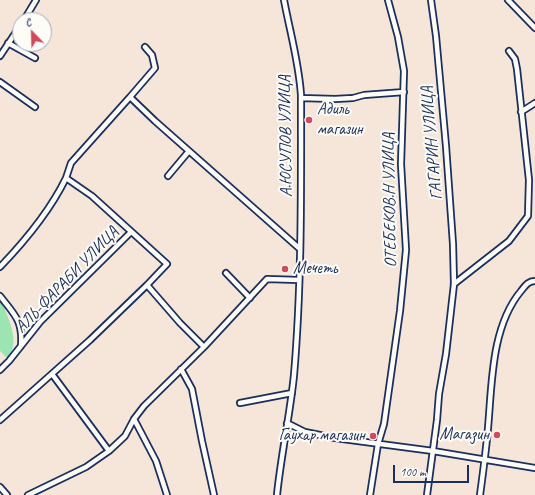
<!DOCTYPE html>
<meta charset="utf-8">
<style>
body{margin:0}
#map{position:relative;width:535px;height:495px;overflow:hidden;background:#f5e6d9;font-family:Caveat,sans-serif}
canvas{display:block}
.north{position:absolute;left:12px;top:12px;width:40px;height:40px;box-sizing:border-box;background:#fdfcf7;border:1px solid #a3aaba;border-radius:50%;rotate:337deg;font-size:11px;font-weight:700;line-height:16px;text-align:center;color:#1b2f5e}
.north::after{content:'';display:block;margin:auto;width:14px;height:18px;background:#d1495b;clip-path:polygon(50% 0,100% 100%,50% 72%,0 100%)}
.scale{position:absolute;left:393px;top:465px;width:76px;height:18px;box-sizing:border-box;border:2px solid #1b2f5e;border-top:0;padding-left:5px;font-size:12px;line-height:14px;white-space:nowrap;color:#1b2f5e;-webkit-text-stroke:3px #fdfcf7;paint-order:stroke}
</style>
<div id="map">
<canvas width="535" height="495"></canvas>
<div class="north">С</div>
<div class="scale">100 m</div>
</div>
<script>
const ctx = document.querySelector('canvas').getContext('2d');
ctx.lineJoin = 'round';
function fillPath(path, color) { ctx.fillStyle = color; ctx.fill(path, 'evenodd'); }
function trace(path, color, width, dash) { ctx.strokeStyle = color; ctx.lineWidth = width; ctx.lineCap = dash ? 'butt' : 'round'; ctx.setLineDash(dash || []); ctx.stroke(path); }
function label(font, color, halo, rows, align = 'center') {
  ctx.font = font + ' Caveat,sans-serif'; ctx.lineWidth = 4; ctx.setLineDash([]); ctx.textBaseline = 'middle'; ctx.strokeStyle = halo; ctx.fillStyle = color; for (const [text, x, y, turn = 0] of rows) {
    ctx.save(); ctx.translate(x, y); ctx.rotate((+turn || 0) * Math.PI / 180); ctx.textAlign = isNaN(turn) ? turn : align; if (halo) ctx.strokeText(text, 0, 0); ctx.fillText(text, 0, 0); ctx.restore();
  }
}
fillPath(new Path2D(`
 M0,300L3,304C9,322 21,342 7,358L0,351Z`), '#9ce5b3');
const street = new Path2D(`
 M508,0L535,28
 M24,20L36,0
 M8,43L35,58
 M145,47L152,55L155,68L130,97L155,121L300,249
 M0,56L20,26
 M0,82L35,107
 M130,97L71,163L66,178L92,196L167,264L147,285L180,323L204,347L267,279L299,280
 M301,98L335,99L353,98L364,95L404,92
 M521,112L535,103
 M168,176L189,151
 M0,267C25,241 50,211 66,178
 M226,273L250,298
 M454,284L509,241L528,216L529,180L517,69L515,59L509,51
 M0,296C15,315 23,321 21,346
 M181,369L192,389L202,441L214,495
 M0,370L9,361L40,322L131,232
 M52,374L109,451
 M240,403L292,393
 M134,419L156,461L167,495
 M0,420L90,340L147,285
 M287,423L305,432L335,438L433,451L535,468
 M0,487L7,495
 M28,495L86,467L109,451L125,436L134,419L144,406L204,347
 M277,495C281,455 290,415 294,375C302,282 301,188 301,95C299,63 290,32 284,0
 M370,495L378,444L384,424L400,311L406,250L401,164L404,71L398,37L388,0
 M427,495L437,420L439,394L446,354L454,284L453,244L446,146L436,36L431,0
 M480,495C483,473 486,451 488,428C492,384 491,327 521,291C525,286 528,281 535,281`);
trace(street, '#1b2f5e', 8);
trace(street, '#fdfcf7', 4.5);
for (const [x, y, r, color] of [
 [309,120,4,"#d1495b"],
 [285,269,4,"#d1495b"],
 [497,435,4,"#d1495b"],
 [373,436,4,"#d1495b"]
]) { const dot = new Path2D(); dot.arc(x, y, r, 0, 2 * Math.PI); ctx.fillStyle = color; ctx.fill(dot); trace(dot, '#fdfcf7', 1.5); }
label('17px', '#1b2f5e', '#fdfcf7', [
 ["Адиль",317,110],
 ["магазин",317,130],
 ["Мечеть",293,269],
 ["Магазин",489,435,"right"],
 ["Гаухар магазин",365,436,"right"]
], 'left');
label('17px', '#1b2f5e', '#fdfcf7', [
 ["А.ЮСУПОВ УЛИЦА",286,136,-91],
 ["ГАГАРИН УЛИЦА",432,143,-95],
 ["ОТЕБЕКОВ.Н УЛИЦА",390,200,-91],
 ["АЛЬ-ФАРАБИ УЛИЦА",67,280,-46]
]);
</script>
